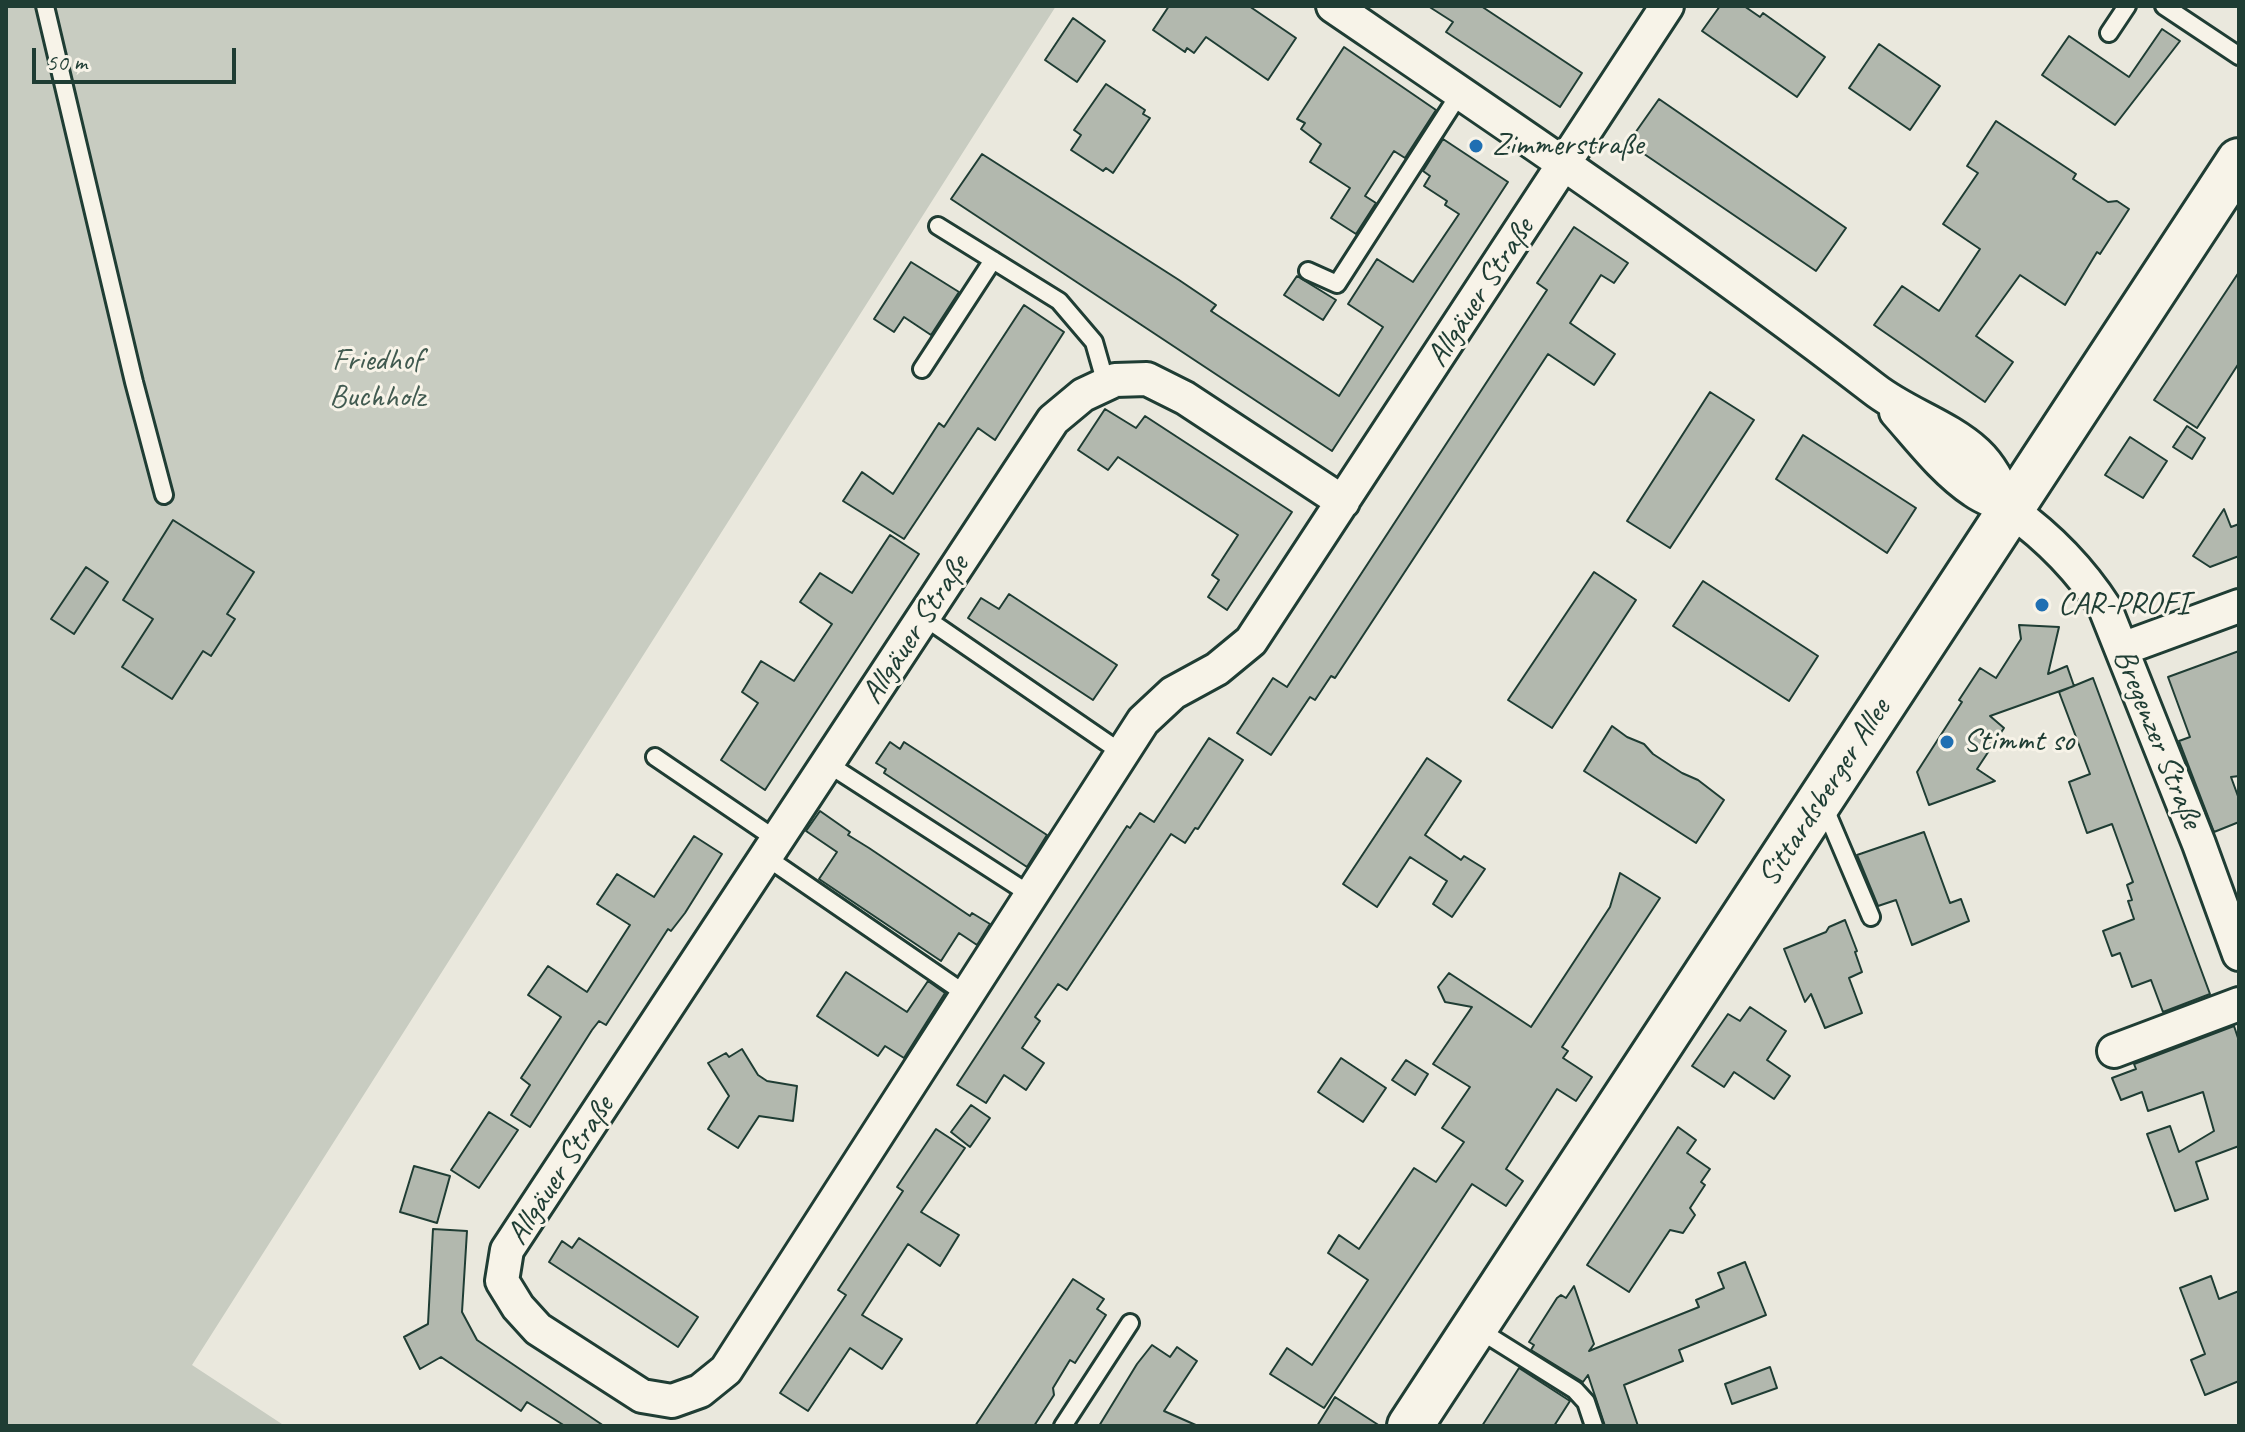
<!DOCTYPE html>
<meta charset="utf-8">
<style>
body{margin:0}
#map{position:relative;width:2245px;height:1432px;overflow:hidden;background:#eae8dd;font-family:Caveat,sans-serif}
canvas{display:block}
.frame{position:absolute;inset:0;border:8px solid #1f3d34;pointer-events:none}
.scale{position:absolute;left:32px;top:48px;width:204px;height:36px;box-sizing:border-box;border:4px solid #1f3d34;border-top:0;padding-left:10px;font-size:24px;line-height:28px;white-space:nowrap;color:#1f3d34;-webkit-text-stroke:6px #f7f3e8;paint-order:stroke}
</style>
<div id="map">
<canvas width="2245" height="1432"></canvas>
<div class="frame"></div>
<div class="scale">50 m</div>
</div>
<script>
const ctx = document.querySelector('canvas').getContext('2d');
ctx.lineJoin = 'round';
function fillPath(path, color) { ctx.fillStyle = color; ctx.fill(path, 'evenodd'); }
function trace(path, color, width, dash) { ctx.strokeStyle = color; ctx.lineWidth = width; ctx.lineCap = dash ? 'butt' : 'round'; ctx.setLineDash(dash || []); ctx.stroke(path); }
function label(font, color, halo, rows, align = 'center') {
  ctx.font = font + ' Caveat,sans-serif'; ctx.lineWidth = 6; ctx.setLineDash([]); ctx.textBaseline = 'middle'; ctx.strokeStyle = halo; ctx.fillStyle = color; for (const [text, x, y, turn = 0] of rows) {
    ctx.save(); ctx.translate(x, y); ctx.rotate((+turn || 0) * Math.PI / 180); ctx.textAlign = isNaN(turn) ? turn : align; if (halo) ctx.strokeText(text, 0, 0); ctx.fillText(text, 0, 0); ctx.restore();
  }
}
fillPath(new Path2D(`
 M6,6H1056L192,1365L285,1426H6Z`), '#c8ccc1');
const building = new Path2D(`
 M1169,6H1249L1296,38L1268,80L1206,37L1194,53L1187,48L1185,52L1153,30Z
 M1428,6H1481L1582,73L1560,107L1446,32L1453,22Z
 M1720,6H1744L1760,17L1763,13L1825,57L1797,97L1702,31Z
 M1073,18L1105,41L1077,82L1045,60Z
 M2162,29L2180,41L2115,125L2042,75L2069,36L2129,77Z
 M1879,44L1940,86L1910,130L1849,88Z
 M1344,47L1436,110L1405,158L1394,151L1365,196L1376,203L1356,234L1331,218L1350,188L1310,162L1321,144L1301,129L1305,123L1297,119Z
 M1106,84L1145,110L1143,114L1150,118L1113,173L1106,168L1103,171L1071,150L1081,135L1074,130Z
 M1659,99L1846,228L1816,271L1628,143Z
 M1996,121L2076,174L2073,179L2108,202L2117,201L2129,209L2100,254L2097,252L2065,305L2020,275L1976,336L2013,362L1985,402L1874,325L1902,286L1939,311L1980,249L1943,224L1978,173L1967,166Z
 M1443,139L1508,182L1332,451L951,199L982,154L1179,280L1216,305L1211,311L1339,396L1383,327L1348,304L1377,259L1413,282L1459,214L1445,205L1447,201L1424,186L1430,176L1423,171Z
 M1574,227L1628,263L1614,283L1601,275L1570,323L1615,354L1594,385L1548,354L1335,678L1331,676L1315,700L1310,697L1271,755L1237,733L1273,678L1287,687L1547,290L1537,283Z
 M911,262L959,292L931,335L904,317L894,332L874,319Z
 M2239,272V363L2197,428L2154,400Z
 M1297,276L1336,300L1323,320L1284,295Z
 M1024,305L1064,332L995,440L978,428L904,539L843,501L862,472L893,494L939,423L944,427Z
 M1710,392L1754,420L1670,548L1627,521Z
 M1105,409L1136,428L1145,416L1292,512L1227,610L1208,597L1219,580L1212,575L1238,535L1118,457L1108,470L1078,450Z
 M2187,426L2205,438L2192,459L2173,447Z
 M1803,435L1916,508L1887,553L1776,479Z
 M2130,437L2167,461L2143,498L2105,475Z
 M2224,509L2231,527L2239,524V556L2210,567L2193,556Z
 M173,520L254,572L227,614L235,619L211,656L203,651L172,699L122,667L153,619L123,600Z
 M890,535L919,554L765,790L721,760L758,703L742,692L761,661L794,681L832,624L800,602L820,573L852,593Z
 M86,567L108,582L74,634L51,619Z
 M1594,572L1636,600L1552,728L1508,700Z
 M1703,581L1818,656L1789,701L1673,626Z
 M1009,594L1117,665L1093,700L968,618L981,598L999,609Z
 M2019,625L2059,627L2048,674L2067,666L2074,686L1990,716L2004,728L1977,769L1995,781L1929,805L1917,772L1962,702L1959,700L1980,668L1996,678L2021,639Z
 M2239,651V776L2231,777L2239,799V822L2214,832L2179,741L2190,737L2168,677Z
 M2093,678L2210,994L2163,1012L2151,980L2132,987L2120,953L2112,956L2103,931L2134,919L2128,901L2132,900L2127,885L2133,882L2112,824L2087,833L2069,782L2090,774L2059,692Z
 M1612,726L1627,737L1644,744L1653,754L1682,773L1698,780L1724,800L1696,843L1584,771Z
 M1209,738L1243,760L1198,829L1195,828L1185,843L1171,834L1067,990L1058,984L1035,1017L1040,1021L1022,1048L1044,1063L1026,1090L1004,1075L986,1103L957,1085L1127,826L1130,828L1140,813L1154,822Z
 M890,742L900,749L904,742L1047,835L1027,867L884,773L886,769L876,763Z
 M1427,758L1461,781L1425,835L1461,860L1464,856L1485,869L1452,917L1433,904L1447,881L1410,857L1377,907L1343,884Z
 M820,811L850,832L848,835L869,848L970,916L972,913L990,924L977,945L959,933L941,961L819,879L837,852L806,831Z
 M1924,832L1950,903L1961,899L1969,921L1912,945L1896,900L1878,906L1857,855Z
 M694,836L722,854L685,913L671,931L668,929L606,1025L599,1021L592,1030L530,1127L511,1115L530,1085L521,1078L561,1017L528,995L548,966L587,992L630,925L597,904L617,874L654,897Z
 M1620,873L1660,898L1562,1047L1568,1051L1563,1058L1592,1077L1576,1101L1557,1089L1506,1169L1523,1181L1506,1206L1472,1184L1324,1408L1270,1374L1287,1348L1312,1365L1368,1280L1328,1253L1339,1235L1359,1249L1414,1168L1436,1182L1464,1142L1442,1128L1470,1087L1433,1064L1472,1007L1445,1002L1438,987L1449,973L1531,1027L1610,907Z
 M1845,920L1857,951L1855,952L1862,972L1849,978L1862,1013L1825,1028L1811,994L1805,1002L1784,949L1826,932L1829,927Z
 M846,972L907,1012L928,981L945,993L904,1058L885,1046L878,1056L817,1016Z
 M1750,1007L1786,1031L1767,1060L1790,1076L1774,1099L1734,1072L1724,1087L1692,1066L1728,1014L1740,1021Z
 M2234,1026L2239,1041V1146L2196,1162L2208,1199L2175,1211L2147,1134L2170,1126L2179,1152L2214,1131L2203,1092L2148,1111L2142,1092L2121,1100L2112,1078L2136,1069L2134,1064Z
 M742,1049L758,1075L767,1081L797,1086L793,1121L759,1116L738,1148L708,1129L729,1096L708,1063L726,1053L729,1057Z
 M1341,1058L1386,1088L1363,1122L1318,1092Z
 M1406,1060L1428,1074L1415,1095L1392,1080Z
 M971,1105L990,1118L970,1147L951,1132Z
 M489,1112L518,1130L479,1188L451,1170Z
 M1678,1127L1696,1140L1687,1153L1710,1169L1701,1182L1705,1185L1690,1208L1695,1215L1683,1233L1670,1230L1629,1292L1587,1265Z
 M936,1129L965,1148L921,1212L959,1235L940,1266L908,1244L862,1315L902,1339L882,1369L850,1348L808,1411L780,1393L846,1295L838,1290L903,1191L897,1187Z
 M414,1166L450,1176L437,1223L400,1212Z
 M433,1229L467,1231L462,1312L477,1340L604,1426H565L527,1402L521,1411L441,1357L420,1369L404,1337L428,1324Z
 M579,1238L698,1317L678,1347L549,1262L562,1241L572,1248Z
 M1745,1262L1766,1315L1679,1350L1683,1361L1624,1385L1638,1426H1605L1588,1375L1583,1382L1531,1350L1534,1345L1529,1342L1557,1298L1561,1295L1566,1298L1574,1286L1594,1344L1589,1351L1699,1307L1696,1300L1724,1288L1718,1273Z
 M2211,1276L2219,1299L2239,1291V1381L2205,1395L2191,1360L2205,1354L2180,1288Z
 M1073,1279L1104,1299L1097,1309L1106,1315L1075,1363L1070,1360L1053,1388L1054,1395L1034,1426H975Z
 M1152,1345L1170,1357L1177,1347L1197,1361L1164,1411L1198,1426H1099L1137,1364Z
 M1770,1367L1777,1388L1732,1404L1725,1384Z
 M1519,1368L1570,1401L1554,1426H1482Z
 M1335,1397L1380,1426H1317Z`);
fillPath(building, '#b2b8ae');
trace(building, '#1f3d34', 2);
const service = new Path2D(`
 M45,6L134,382L164,495
 M2164,6L2239,56
 M2109,33L2127,6
 M938,226L1059,301L1094,342L1106,384
 M1308,271L1337,284L1460,93
 M922,369L993,260
 M924,617L1122,753
 M655,757L777,840
 M828,764L1031,895
 M1823,804L1871,917
 M766,857L967,995
 M1476,1328L1575,1390L1586,1402L1594,1426
 M1063,1426L1130,1323`);
const minor = new Path2D(`
 M1333,6C1515,130 1699,254 1874,389C1906,414 1946,425 1977,453C1994,469 2001,489 2011,510
 M1896,412C1920,439 1944,471 1974,491C1985,499 2000,503 2012,511C2048,537 2081,571 2105,608L2199,844L2239,954
 M1343,502L1185,398L1147,379L1115,380L1083,395L1053,420L507,1250L502,1281L518,1307L538,1329L642,1396L672,1401L700,1391L726,1370L1143,721L1173,693L1217,669L1251,641L1667,6
 M2122,649L2239,606
 M2114,1051L2239,1004`);
const secondary = new Path2D(`
 M1410,1426L2239,161`);
trace(service, '#1f3d34', 22);
trace(minor, '#1f3d34', 38);
trace(secondary, '#1f3d34', 50);
trace(service, '#f7f3e8', 16);
trace(minor, '#f7f3e8', 32);
trace(secondary, '#f7f3e8', 44);
for (const [x, y, r, color] of [
 [1476,146,8,"#1f6fb2"],
 [2042,605,8,"#1f6fb2"],
 [1947,742,8,"#1f6fb2"]
]) { const dot = new Path2D(); dot.arc(x, y, r, 0, 2 * Math.PI); ctx.fillStyle = color; ctx.fill(dot); trace(dot, '#f7f3e8', 3); }
label('32px', '#1f3d34', '#f7f3e8', [
 ["Zimmerstraße",1492,146],
 ["CAR-PROFI",2058,605],
 ["Stimmt so",1963,742]
], 'left');
label('32px', '#1f3d34', '#f7f3e8', [
 ["Allgäuer Straße",1481,293,-57],
 ["Allgäuer Straße",916,630,-57],
 ["Bregenzer Straße",2157,739,68],
 ["Sittardsberger Allee",1825,793,-57],
 ["Allgäuer Straße",561,1171,-57]
]);
label('32px', '#415a50', '#f7f3e8', [
 ["Friedhof",377,361],
 ["Buchholz",377,398]
]);
</script>
